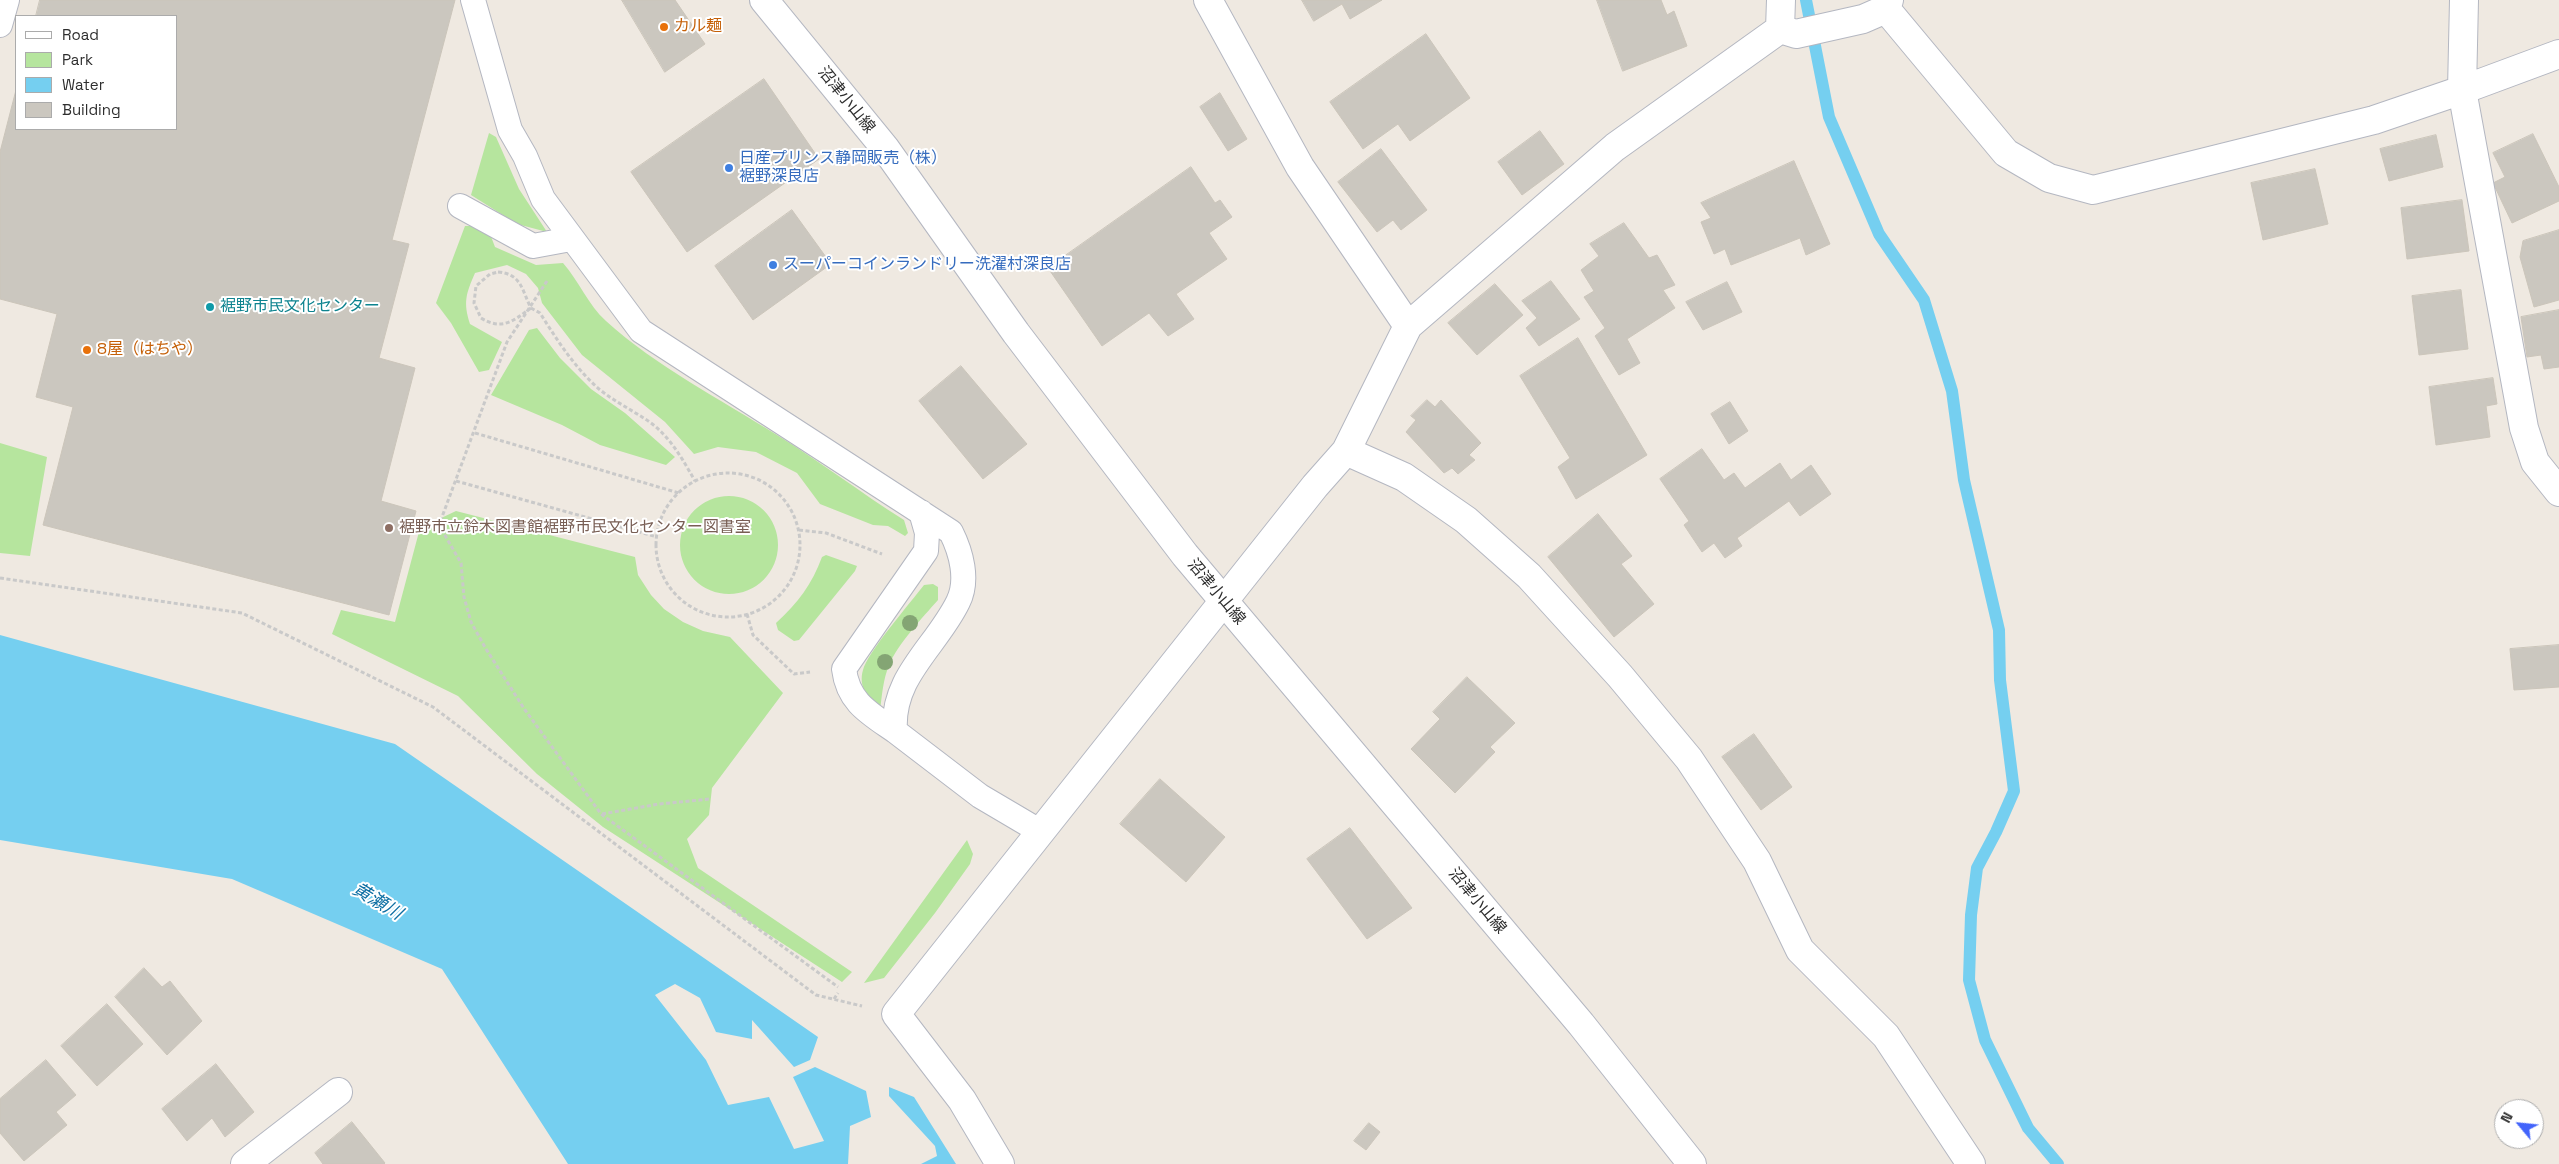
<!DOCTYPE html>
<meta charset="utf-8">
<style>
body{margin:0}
#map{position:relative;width:2559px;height:1164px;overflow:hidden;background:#efe9e1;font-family:"Space Grotesk",sans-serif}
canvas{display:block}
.legend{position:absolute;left:15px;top:15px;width:162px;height:115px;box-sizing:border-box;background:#fff;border:1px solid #ababab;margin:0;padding:6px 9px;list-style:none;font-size:15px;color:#2e2e2e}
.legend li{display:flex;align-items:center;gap:10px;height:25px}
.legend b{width:25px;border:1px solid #ababab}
.north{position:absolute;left:2494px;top:1099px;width:50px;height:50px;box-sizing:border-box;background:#fff;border:1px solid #ababab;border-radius:50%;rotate:298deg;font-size:14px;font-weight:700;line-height:20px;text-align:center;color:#2e2e2e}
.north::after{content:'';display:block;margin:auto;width:18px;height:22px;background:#4264fb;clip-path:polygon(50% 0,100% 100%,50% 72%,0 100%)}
</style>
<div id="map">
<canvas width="2559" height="1164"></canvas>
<ul class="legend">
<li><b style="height:6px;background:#fff"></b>Road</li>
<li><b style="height:14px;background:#b6e59e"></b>Park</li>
<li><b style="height:14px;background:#75cff0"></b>Water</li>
<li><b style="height:14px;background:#cbc7bf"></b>Building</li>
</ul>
<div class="north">N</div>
</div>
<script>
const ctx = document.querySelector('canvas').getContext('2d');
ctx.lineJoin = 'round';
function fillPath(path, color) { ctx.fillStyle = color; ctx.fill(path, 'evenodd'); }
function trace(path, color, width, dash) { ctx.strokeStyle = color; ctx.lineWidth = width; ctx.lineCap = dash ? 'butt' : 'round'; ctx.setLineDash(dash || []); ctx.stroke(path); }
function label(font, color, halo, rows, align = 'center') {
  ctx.font = font + ' "Space Grotesk","Noto Sans JP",sans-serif'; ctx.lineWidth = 4; ctx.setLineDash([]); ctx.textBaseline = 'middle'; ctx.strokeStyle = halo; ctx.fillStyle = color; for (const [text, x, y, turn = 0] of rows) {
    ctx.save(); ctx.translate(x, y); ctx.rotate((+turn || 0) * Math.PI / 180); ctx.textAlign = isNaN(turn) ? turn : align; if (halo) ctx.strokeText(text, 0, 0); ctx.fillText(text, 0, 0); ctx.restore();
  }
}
fillPath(new Path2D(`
 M489,133L496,137L519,189L547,232L517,224L471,195Z
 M465,226H487L495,247L536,265L563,263C579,281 588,305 606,321C657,367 720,399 777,435C821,462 861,493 904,520L908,533L905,536L888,526L873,525L820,504L797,473L756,452L718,447L694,454L665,422L582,355L542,303L538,288L526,274L507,265L475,273C466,294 463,302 470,324L502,342L489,370L479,372L451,323L436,303Z
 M537,328L560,358L591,389L625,413L675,457L666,465L600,445L562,425L491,395L529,330Z
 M0,443L47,457L30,556L0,553Z
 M680 545a49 49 0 1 1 98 0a49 49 0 1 1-98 0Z
 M456,511L635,557L638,575L651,595L664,609L683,622L703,631L730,637L783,693L712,788L709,815L687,839L698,868L852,972L842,982L603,827L537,774L458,696L332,634L341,610L395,622L420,528Z
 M826,555L857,566L855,571L799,640L794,641L778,630L776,623C798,603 812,584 822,557Z
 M933,584L938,587V600C922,618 898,644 889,665C883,680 882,695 880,711C868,701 858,686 863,670C867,653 911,602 924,585Z
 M967,840L973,854L970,864L935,913L884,978L864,983Z`), '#b6e59e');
fillPath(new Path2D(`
 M0,635L395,744L818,1037L810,1060L794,1067L752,1020V1039L716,1032L700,998L675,984L655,995L706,1060L728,1105L769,1097L794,1149L824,1141L793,1077L815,1067L866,1091L871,1117L850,1126L848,1164H568L442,969L232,879L0,840Z
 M889,1087L914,1097L956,1164H921L937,1156L935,1146L889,1096Z`), '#75cff0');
trace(new Path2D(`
 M1806,0L1829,117L1879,234L1924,300L1952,391L1964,480L1999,630L2000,680L2014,791L1996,832L1977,868L1971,915L1969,980L1985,1040L2028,1128L2058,1164`), '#75cff0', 12);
const building = new Path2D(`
 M40,0H455L392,240L409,244L379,358L415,368L381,501L416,511L389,615L43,525L73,407L36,397L57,314L0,299V152L16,90V129H176V16H36Z
 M622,0H675L705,44L665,72Z
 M1302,0H1382L1350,19L1342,4L1314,21Z
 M1597,0H1661L1667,15L1674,11L1687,46L1623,71Z
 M1426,34L1470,98L1410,141L1398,124L1363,149L1330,102Z
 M764,79L819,159L687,252L631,172Z
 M1220,93L1247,139L1228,151L1200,107Z
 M1540,131L1564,164L1522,195L1498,162Z
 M2533,134L2559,187V201L2512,223L2493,183L2505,177L2493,153Z
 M2436,135L2443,167L2389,181L2380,149Z
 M1381,149L1427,210L1401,230L1393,220L1377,232L1338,182Z
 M1794,161L1830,244L1806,255L1800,238L1731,265L1725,249L1714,254L1701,222L1711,218L1701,203Z
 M1191,167L1215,203L1220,200L1232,217L1209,233L1227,259L1176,294L1194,319L1168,336L1149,313L1102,346L1048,268Z
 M2315,169L2328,224L2263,240L2251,183Z
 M2462,200L2469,251L2407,259L2401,208Z
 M792,210L831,264L753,320L715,266Z
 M1624,223L1649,258L1657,255L1675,285L1663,290L1675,308L1627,339L1640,363L1619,375L1595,336L1605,328L1584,297L1594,291L1581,270L1599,256L1590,244Z
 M2559,230V300L2534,307L2520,257L2523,241Z
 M1551,281L1580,319L1539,346L1526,328L1537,318L1522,301Z
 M1727,282L1742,312L1703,330L1686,302Z
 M1495,284L1523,315L1477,355L1448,323Z
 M2461,290L2468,349L2419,355L2412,296Z
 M2559,310V367L2544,369L2541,355L2527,357L2521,317Z
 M1578,338L1647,455L1576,499L1558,467L1570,458L1520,376Z
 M961,366L1027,444L983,479L919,401Z
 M2493,378L2497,404L2486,406L2490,437L2436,445L2429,387Z
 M1427,400L1435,407L1441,400L1481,443L1469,455L1475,460L1458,474L1452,468L1444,473L1406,432L1416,420L1411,416Z
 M1730,402L1748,431L1729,444L1711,414Z
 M1702,449L1724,480L1734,473L1745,488L1780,463L1791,480L1811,465L1831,494L1800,516L1789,501L1737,538L1742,546L1725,558L1714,543L1702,552L1684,525L1689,521L1660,479Z
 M1598,514L1632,556L1621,564L1654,604L1614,637L1548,557Z
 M2559,645V687L2514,690L2510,649Z
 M1467,677L1515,723L1490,747L1495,752L1455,793L1411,749L1440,719L1433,712Z
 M1754,734L1792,787L1761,810L1722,757Z
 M1160,779L1225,837L1186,882L1120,824Z
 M1350,828L1412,908L1367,939L1307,859Z
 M144,968L162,987L170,981L202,1021L167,1055L115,997Z
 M107,1004L143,1044L97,1086L61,1046Z
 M46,1060L76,1095L56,1112L67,1125L24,1161L0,1133V1099Z
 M216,1064L254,1112L225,1137L212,1118L187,1141L162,1109Z
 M352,1122L385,1163L384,1164H323L315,1153Z
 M1369,1123L1380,1132L1366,1150L1354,1141Z`);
fillPath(building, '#cbc7bf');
trace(building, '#cbc5ba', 1);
const service = new Path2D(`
 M473,0L510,130L525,156L543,199L641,331L951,532C961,552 969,580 958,602C936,647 891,677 895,731L980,796L1041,832
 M0,25L7,0
 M460,206L533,246L571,239
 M895,731C869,713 848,702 844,669L926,551L927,533L921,512`);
const minor = new Path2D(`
 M1208,0L1300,167L1408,326
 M1889,0L1886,9L2006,153L2049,178L2093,190L2374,120L2462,90L2464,0
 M1780,29L1796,34L1863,19L1886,9
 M2559,54L2462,90L2524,428L2535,462L2559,492
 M1346,451L1404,477L1466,520L1529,576L1620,676L1689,759L1757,861L1800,950L1886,1036L1971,1164
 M245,1164L338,1092
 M1000,1164L962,1100L896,1014L1315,486L1346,451L1408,326L1615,147L1780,29L1781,0`);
const secondary = new Path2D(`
 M764,0L885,148L1016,333L1185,555L1581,1024L1692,1164`);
trace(service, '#b4b7c1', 26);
trace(minor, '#b4b7c1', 30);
trace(secondary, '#b4b7c1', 30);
trace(new Path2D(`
 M498,272C522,274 522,291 531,308C513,321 502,331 481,318L474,303L476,286L490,274Z
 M547,281L507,342L439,525L461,563L464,597L471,622L486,649L525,710L601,814L838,987
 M531,308L540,313C557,340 575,368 599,389C615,402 634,411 651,423C671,438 683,460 695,481
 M475,433L679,493
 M656 545a72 72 0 1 1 144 0a72 72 0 1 1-144 0Z
 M456,481L657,537
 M799,530L826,533L882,554
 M0,578L242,613L433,707L816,995L862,1006
 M747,614L753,635L794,674L810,672
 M602,814L659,804L710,799
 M834,999L838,993`), '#c9c9c9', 3, [4, 2.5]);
trace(service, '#fff', 24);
trace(minor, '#fff', 28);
trace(secondary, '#fff', 28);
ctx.fillStyle = '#84a574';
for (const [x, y] of [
 [910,623],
 [885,662]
]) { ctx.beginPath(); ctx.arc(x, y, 8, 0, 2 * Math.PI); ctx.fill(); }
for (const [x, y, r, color] of [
 [664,27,5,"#e8710a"],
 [729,168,5,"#3f7fe0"],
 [773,265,5,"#3f7fe0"],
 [210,307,5,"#0f9aa8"],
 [87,350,5,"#e8710a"],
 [389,528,5,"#8d6e63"]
]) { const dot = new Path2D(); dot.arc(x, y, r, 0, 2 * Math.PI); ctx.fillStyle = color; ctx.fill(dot); trace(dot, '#fff', 2); }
label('16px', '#c56008', '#fff', [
 ["カル麺",674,27],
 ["8屋（はちや）",97,350]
], 'left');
label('16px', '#2e2e2e', '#fff', [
 ["沼津小山線",846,100,51],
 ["沼津小山線",1216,592,50],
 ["沼津小山線",1477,901,50]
]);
label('16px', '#366cbe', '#fff', [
 ["日産プリンス静岡販売（株）",739,159],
 ["裾野深良店",739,177],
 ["スーパーコインランドリー洗濯村深良店",783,265]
], 'left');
label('16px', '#0d838f', '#fff', [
 ["裾野市民文化センター",220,307]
], 'left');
label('16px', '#785e54', '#fff', [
 ["裾野市立鈴木図書館裾野市民文化センター図書室",399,528]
], 'left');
label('italic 18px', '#0d6fa3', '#fff', [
 ["黄瀬川",377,902,31]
]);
</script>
